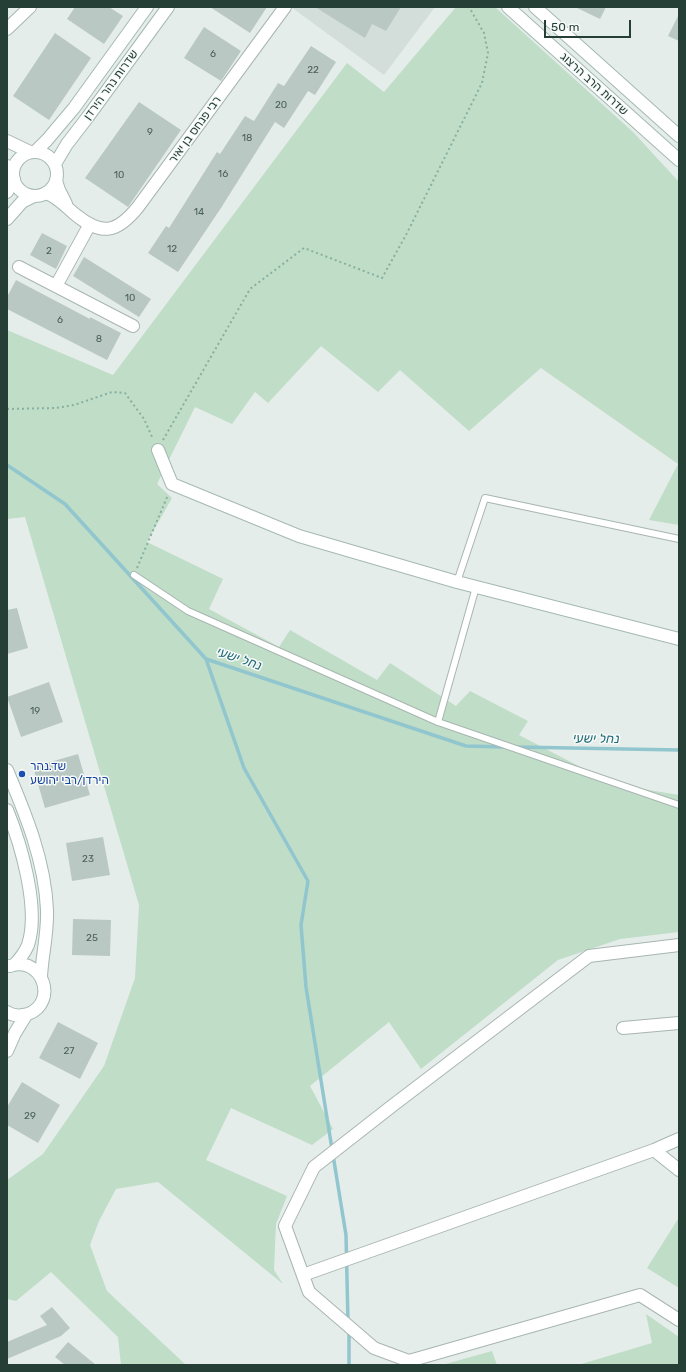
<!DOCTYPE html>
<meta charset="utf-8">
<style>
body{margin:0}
#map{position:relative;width:686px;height:1372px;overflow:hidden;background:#e5edea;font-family:Rubik,sans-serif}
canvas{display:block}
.frame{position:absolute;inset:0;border:8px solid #253f37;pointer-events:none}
.scale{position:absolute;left:544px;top:20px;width:87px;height:18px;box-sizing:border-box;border:2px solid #253f37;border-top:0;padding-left:5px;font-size:12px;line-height:14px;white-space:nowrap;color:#253f37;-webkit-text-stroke:3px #f6faf8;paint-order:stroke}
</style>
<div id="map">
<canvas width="686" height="1372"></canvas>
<div class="frame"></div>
<div class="scale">50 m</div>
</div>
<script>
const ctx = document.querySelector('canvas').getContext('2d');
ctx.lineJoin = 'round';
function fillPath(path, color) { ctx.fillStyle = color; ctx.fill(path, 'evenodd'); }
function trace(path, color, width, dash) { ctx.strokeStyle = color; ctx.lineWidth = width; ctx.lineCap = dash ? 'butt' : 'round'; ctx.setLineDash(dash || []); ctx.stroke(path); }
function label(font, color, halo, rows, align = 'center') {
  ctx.font = font + ' Rubik,"Noto Sans Hebrew",sans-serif'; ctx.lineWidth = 3; ctx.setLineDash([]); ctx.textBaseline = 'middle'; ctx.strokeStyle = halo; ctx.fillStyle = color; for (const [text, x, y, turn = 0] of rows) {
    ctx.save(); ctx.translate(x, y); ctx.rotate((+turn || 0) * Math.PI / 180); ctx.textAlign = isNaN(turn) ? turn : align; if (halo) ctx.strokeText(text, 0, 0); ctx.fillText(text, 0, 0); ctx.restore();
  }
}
fillPath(new Path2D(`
 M291,7H435L384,75Z`), '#d3ddd9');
fillPath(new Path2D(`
 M456,7H495L634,133L679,182V525L649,520L678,464L541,368L469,431L400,370L378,392L321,346L268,403L255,392L232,424L195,407L157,484L172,498L147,542L223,579L209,609L279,647L290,630L377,680L390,663L456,706L470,691L528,721L519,735L613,784L679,795V932L620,939L558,960L421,1069L389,1022L310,1086L333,1129L312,1145L231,1108L206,1160L287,1196L276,1224L274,1270L283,1284L158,1182L116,1189L99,1221L90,1245L107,1291L186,1365H121L118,1337L51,1272L16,1301L7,1299V1180L43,1154L104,1066L135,978L139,905L25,517L7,519V330L113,375L347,63L384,92Z
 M678,1219H679V1288L647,1268Z
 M646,1314L679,1337V1365H578L652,1343Z
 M492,1351L497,1365H442Z`), '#bfddc7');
trace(new Path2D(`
 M7,465L65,504L206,659L466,746L504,747
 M206,659L244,768L308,881L301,925L306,987L332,1149
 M516,747L679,750
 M333,1155L346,1235L348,1322
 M349,1330V1365`), '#91c6cf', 3.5);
fillPath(new Path2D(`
 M75,7H109L123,16L104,44L67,19Z
 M210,7H267L250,33Z
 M315,7H401L386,31L372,24L365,38Z
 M575,7H606L600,19Z
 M679,14V41L668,36Z
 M204,27L241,51L221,81L184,58Z
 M55,33L91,58L49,120L13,96Z
 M311,46L336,62L315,95L308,91L284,128L275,122L221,208L178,272L148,253L166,226L169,228L217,152L220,154L245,116L254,121L278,83L284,86Z
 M139,102L181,130L128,207L85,178Z
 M42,233L67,246L56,269L30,255Z
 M84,257L151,299L139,317L73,276Z
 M16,280L90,319V317L121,333L107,360L7,309V297Z
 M17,608L28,648L7,654V610Z
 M49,682L63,722L21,737L7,697Z
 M78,754L90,795L45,808L33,767Z
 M103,837L110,875L72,881L66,843Z
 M73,919L111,920L110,956L72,955Z
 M58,1022L98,1043L80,1079L39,1058Z
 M22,1082L60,1105L38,1143L7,1125V1107Z
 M52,1307L70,1328L61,1336L7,1359V1342L47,1325L40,1316Z
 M68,1342L96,1365H65L55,1357Z`), '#bac8c3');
const lane = new Path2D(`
 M134,575L188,611L438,722L679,805
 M457,582L485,498L679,539
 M438,722L476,587`);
const street = new Path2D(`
 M7,29L30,7
 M7,141L30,152
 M7,166L13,173
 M56,181L59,190L66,204
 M46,193C59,198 66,207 76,215C102,236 117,233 138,207L285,7
 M19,267L133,326
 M56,286L90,224
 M679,945L589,956L392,1106L314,1167L285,1226L309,1292L374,1348L409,1361L640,1295L679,1320
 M623,1028L679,1023
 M654,1150L679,1170
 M303,1275L654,1150L679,1139`);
const secondary = new Path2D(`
 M508,7L679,160
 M535,7L679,136
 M13 174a22 22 0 1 1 44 0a22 22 0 1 1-44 0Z
 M35,152L47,140L74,108L147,7
 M55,164L67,144L87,118L168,7
 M7,192L14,179
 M7,219L22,202L34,196
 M158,450L172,484L299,536L457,582L679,639
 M7,770C26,815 45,861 47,910C48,933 42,955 41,977
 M7,810C21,844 40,909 28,945C25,952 20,959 14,965
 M7,1012C13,1016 21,1016 28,1014C59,1002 42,955 10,966
 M7,1051L15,1033L26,1015`);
trace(lane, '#a8b5b1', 8);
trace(street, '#a8b5b1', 14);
trace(secondary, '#a4b9b1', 14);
trace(new Path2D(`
 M7,409L56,408L74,405L112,392L125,393L144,419L153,439
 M163,440L250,289L304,248L382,278L406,235L482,83L488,53L484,33L469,7
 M137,568L168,495`), '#87afa2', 2, [2, 3]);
trace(lane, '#fff', 6);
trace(street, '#fff', 12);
trace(secondary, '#fff', 12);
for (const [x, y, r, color] of [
 [22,774,4,"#1a4fb4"]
]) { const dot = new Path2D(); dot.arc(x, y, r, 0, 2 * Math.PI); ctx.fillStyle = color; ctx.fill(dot); trace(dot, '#f6faf8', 1.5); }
label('10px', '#4a615a', null, [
 ["6",213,54],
 ["22",313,70],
 ["20",281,105],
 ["9",150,132],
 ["18",247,138],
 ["16",223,174],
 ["10",119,175],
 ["14",199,212],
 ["12",172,249],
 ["2",49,251],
 ["10",130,298],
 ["6",60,320],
 ["8",99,339],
 ["19",35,711],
 ["23",88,859],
 ["25",92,938],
 ["27",69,1051],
 ["29",30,1116]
]);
label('12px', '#253f37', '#f6faf8', [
 ["שדרות הרב הרצוג",594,84,42],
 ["שדרות נהר הירדן",111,85,-54],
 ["רבי פנחס בן יאיר",195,130,-54]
]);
label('12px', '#164399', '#f6faf8', [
 ["שד.נהר",30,767],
 ["הירדן/רבי יהושע",30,781]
], 'left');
label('italic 13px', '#226b78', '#f6faf8', [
 ["נחל ישעי",239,659,19],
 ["נחל ישעי",596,739,1]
]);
</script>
